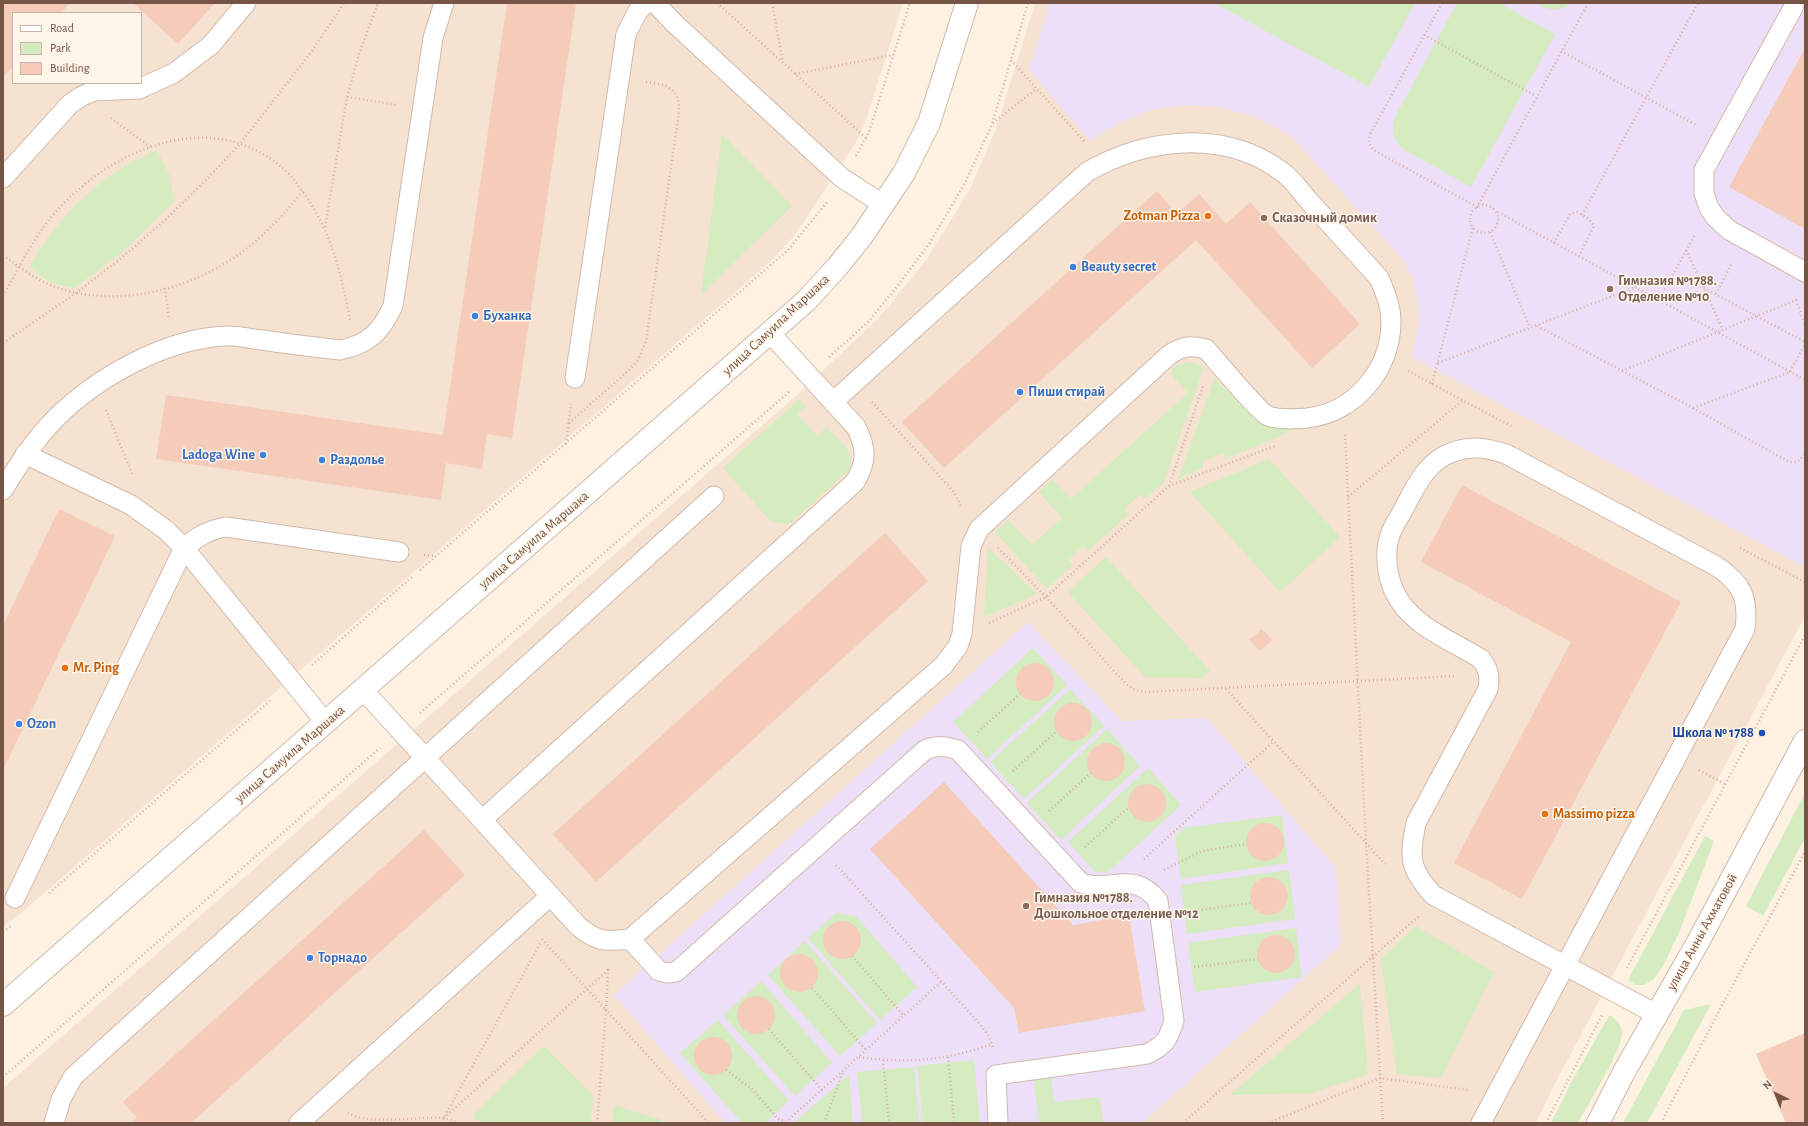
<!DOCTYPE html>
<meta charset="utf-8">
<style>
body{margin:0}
#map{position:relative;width:1808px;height:1126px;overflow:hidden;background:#fdf1e2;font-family:"Alegreya Sans",sans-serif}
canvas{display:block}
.frame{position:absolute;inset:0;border:4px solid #765547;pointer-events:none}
.legend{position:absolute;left:12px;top:12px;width:130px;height:72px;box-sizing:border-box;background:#fff5e9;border:1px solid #c8b5a8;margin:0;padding:5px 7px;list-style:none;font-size:12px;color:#765547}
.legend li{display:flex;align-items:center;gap:8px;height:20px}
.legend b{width:20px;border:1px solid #c8b5a8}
.north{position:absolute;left:1756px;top:1074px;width:40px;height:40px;-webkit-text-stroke:3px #fff5e9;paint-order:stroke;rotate:317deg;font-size:11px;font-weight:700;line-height:16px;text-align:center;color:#765547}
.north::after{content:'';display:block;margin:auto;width:14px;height:18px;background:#765547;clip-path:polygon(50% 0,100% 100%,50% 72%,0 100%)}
</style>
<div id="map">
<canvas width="1808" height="1126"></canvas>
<div class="frame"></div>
<ul class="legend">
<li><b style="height:5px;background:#fff"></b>Road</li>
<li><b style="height:11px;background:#d5ebc0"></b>Park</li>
<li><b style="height:11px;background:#f4ccb9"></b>Building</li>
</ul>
<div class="north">N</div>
</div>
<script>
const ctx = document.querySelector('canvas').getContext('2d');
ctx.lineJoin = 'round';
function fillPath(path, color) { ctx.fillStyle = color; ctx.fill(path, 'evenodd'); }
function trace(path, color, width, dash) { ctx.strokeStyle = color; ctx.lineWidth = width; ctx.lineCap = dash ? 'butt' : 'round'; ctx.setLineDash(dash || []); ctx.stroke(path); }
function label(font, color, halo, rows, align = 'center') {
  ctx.font = font + ' "Alegreya Sans",sans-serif'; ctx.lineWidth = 3; ctx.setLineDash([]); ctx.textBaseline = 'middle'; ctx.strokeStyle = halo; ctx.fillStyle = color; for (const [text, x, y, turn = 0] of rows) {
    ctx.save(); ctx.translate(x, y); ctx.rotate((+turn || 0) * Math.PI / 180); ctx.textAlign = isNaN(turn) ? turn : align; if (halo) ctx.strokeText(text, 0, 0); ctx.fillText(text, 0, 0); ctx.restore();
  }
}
fillPath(new Path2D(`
 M3,3H903L865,123L855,144L794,236L771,261L27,908L3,927ZM13,13H141V83H13Z
 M1035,3H1805V616L1553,1087L1536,1123H3V1088L796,396L879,318L927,259L970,189L996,129Z`), '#f5e2d0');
fillPath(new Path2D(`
 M1050,3H1805V567L1412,357L1419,323L1417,300L1412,278L1404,261L1291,136L1253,116L1218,107L1185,105L1151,110L1119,123L1090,141L1029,70Z
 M1028,622L1122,721L1207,718L1336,868L1341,945L1142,1123H725L614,995Z`), '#eedff9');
fillPath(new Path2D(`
 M1214,3H1415L1369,87Z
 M1457,3H1499L1555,34L1471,187L1403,149C1394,140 1391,132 1394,119Z
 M1537,3H1572C1560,12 1548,12 1537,3Z
 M722,134L792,206L701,295L721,142Z
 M157,150L169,174L175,201L120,254L74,288C55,286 42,280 30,266C62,211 99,177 157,150Z
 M1190,362L1204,367L1164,482L1145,499L1140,494L1124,509L1128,515L1088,551L1083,546L1068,560L1073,565L1047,589L995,532L1008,520L1032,545L1062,518L1039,492L1052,479L1071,499L1188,393L1170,373L1176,366Z
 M1215,378C1241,407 1251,420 1291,429L1285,434L1226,459L1223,453L1202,461L1203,468L1178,479Z
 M799,399L806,406L797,414L817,436L827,427C837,439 858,453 849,470L791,523C781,524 776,524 768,518L723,468Z
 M1269,459L1340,537L1280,592L1190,492Z
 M988,548L1037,594L984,617Z
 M1106,557L1210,671L1202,678L1145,677L1068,592Z
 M1033,648L1067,685L987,759L953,722Z
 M1070,689L1104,726L1024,799L990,762Z
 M1107,729L1140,766L1061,840L1027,803Z
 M1148,768L1181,805L1107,873L1095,872L1068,842Z
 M1805,793V838L1763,916L1746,906Z
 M1282,815L1288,863L1181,879L1175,836L1183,828Z
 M1705,836L1714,841L1679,933L1663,966L1654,979L1644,985H1636L1628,980Z
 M1289,870L1295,919L1187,934L1181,885Z
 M836,913L856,916L917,987L880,1020L808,938Z
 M1416,926L1494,972L1441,1078L1397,1074L1381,959Z
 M1296,928L1302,977L1195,992L1188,943Z
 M805,941L877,1023L840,1056L768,975Z
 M761,981L832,1063L795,1096L723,1015Z
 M1360,984L1368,1074L1312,1093L1230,1095Z
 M1711,1004L1647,1123H1623L1684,1010Z
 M1609,1016H1612C1618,1022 1622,1026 1622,1034C1622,1050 1587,1106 1578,1123H1551L1572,1081Z
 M718,1020L789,1101L765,1123H742L680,1053Z
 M544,1046L594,1097L590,1123H486L476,1120L474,1114Z
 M974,1060L980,1123H923L917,1066Z
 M914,1067L919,1123H862L857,1072Z
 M849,1075L853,1123H793Z
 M1051,1077L1054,1102L1100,1097L1103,1123H1039L1034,1080Z
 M614,1105L662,1120V1123H612Z`), '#d5ebc0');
fillPath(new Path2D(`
 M3,3H70L61,13H13V66L3,77Z
 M133,3H215L178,44Z
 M507,3H576L512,438L487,434L482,469L446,463L441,500L156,459L166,395L443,435Z
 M1805,48V229L1729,187Z
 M1157,191L1177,214L1199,194L1226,224L1250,202L1360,324L1312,368L1196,240L944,468L902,422Z
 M1462,485L1681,602L1522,899L1454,863L1571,642L1421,562Z
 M59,509L115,536L3,770V626Z
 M885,533L928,581L596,882L553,834Z
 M1262,629L1272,640L1260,651L1249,640Z
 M1016 682a19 19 0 1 1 38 0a19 19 0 1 1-38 0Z
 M1054 722a19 19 0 1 1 38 0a19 19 0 1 1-38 0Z
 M1087 762a19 19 0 1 1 38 0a19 19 0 1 1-38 0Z
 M944,782L1073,925L1129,915L1145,1011L1019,1033L1014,1008L870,849Z
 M1128 803a19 19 0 1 1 38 0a19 19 0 1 1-38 0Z
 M1246 842a19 19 0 1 1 38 0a19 19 0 1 1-38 0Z
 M424,830L465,875L191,1123H131L137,1118L123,1102Z
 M1250 896a19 19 0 1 1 38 0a19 19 0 1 1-38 0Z
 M823 940a19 19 0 1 1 38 0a19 19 0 1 1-38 0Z
 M1257 954a19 19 0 1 1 38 0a19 19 0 1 1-38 0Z
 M780 973a19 19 0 1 1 38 0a19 19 0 1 1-38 0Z
 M737 1015a19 19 0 1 1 38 0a19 19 0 1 1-38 0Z
 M1805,1033V1123H1786L1756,1054Z
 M694 1056a19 19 0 1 1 38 0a19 19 0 1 1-38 0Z`), '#f4ccb9');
const lane = new Path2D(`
 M655,3L674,23L842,178L884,205
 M1794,3L1793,8L1704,170V193L1709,208L1716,218L1729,230L1805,272
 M3,178L70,104L82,96L94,91L139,89L174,73L211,45L246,3
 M575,378L626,34L638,11L646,3
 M25,454L131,505L166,530L184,548L326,723
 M3,490C18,465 34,440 55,419C97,377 165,339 225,336C237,335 250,339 262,340C288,344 314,347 340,350C369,344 380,333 393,306L433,38L444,3
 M363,690L482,820L855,482C867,461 867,449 856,427L770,333
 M482,820L578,926C597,942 606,942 630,939L944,665L958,646L962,634L971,546L979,529L1169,355C1182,346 1191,345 1206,349C1215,359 1260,413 1268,416C1280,420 1294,419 1307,418C1355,413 1391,369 1391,322C1391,306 1385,292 1379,278C1356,253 1333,227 1310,202C1301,192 1292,178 1281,171C1223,129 1146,138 1087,172L833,402
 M15,898L184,548C197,537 208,530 226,527L399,552
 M630,939L659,971L667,973L676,972L925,750C937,745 946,746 958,750L1081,883C1110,893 1134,869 1158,901L1174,1021C1168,1040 1165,1045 1147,1054L996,1075L998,1123
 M54,1123L61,1099L73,1077L714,496
 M299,1123L550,896
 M1481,1123L1745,629C1749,598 1742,583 1716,566L1506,454C1487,448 1472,445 1453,452C1426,461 1415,488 1403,510C1399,518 1393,526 1390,535C1384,552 1387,575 1394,591C1410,626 1451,640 1481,659C1489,669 1490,677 1488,689L1416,823C1409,858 1409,868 1433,895L1656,1014`);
const street = new Path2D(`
 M3,1005L806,301L838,266L862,236L904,173L929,123L967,3
 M1598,1123L1624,1072L1698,942L1805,741`);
trace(lane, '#d1b9ab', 21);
trace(street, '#d1b9ab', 24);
trace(new Path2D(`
 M717,3L866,138
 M772,3L783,62
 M1442,3L1371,133C1367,142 1369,147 1377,152L1477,207L1588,3
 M1424,35L1536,96
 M1561,51L1698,126
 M1011,60L1085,142
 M795,74L893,55
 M347,97L397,105
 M111,118L150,147
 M993,123L1036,89
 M856,156L869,132L910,3
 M1470 219a14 14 0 1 1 28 0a14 14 0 1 1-28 0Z
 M1498,212L1805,380
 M1582,215L1698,3
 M325,227L347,97L359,54L378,3
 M1490,232L1530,328
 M1554,243L1570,214L1577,212L1589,219L1594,226L1579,256
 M1686,250L1723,330
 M3,255C20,268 38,281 58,288C123,309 197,288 250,246C270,230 286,211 303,191
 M165,288L169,320
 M1704,288L1805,342
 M1716,294L1732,263
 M3,296C19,268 33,238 54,214C112,147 216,103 289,174C294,179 298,185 302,191C331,229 341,273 350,320
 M1659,300L1695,235
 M1796,300L1805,325
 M1537,326L1693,408L1789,462H1797L1805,454
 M3,343L76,293L119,260L163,222L206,180L240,144L312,51L344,3
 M829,357L869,321L899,284L929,244L965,183L992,124L1028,3
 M1438,363L1636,287
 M1408,371L1511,426
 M1622,371L1796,300L1798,297
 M1432,384L1473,227
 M872,402L954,492L962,508
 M1693,408L1790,372L1805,344
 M106,410L133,476
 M569,423L629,370L638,360L646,341L679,112C679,87 668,85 646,82
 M1345,435L1366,843L1383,1123
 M566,444L571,404
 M1169,486L1203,386
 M1348,497L1463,400
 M998,548L1046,597L1126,684L1135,690L1145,692L1456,676
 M1740,548L1805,582
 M424,555L435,556
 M420,570L788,250L828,201
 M989,623L1046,597L1169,486L1275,446
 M312,665L413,576
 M1226,689L1385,864
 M420,713L789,392
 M978,732L1020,694
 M1699,770L1725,784
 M1013,771L1056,732
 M1049,811L1091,773
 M1085,847L1128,808
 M1144,859L1274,741
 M836,865L978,1022L990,1038L993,1049
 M1164,870L1202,851L1246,844
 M49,893L272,699
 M1186,912L1251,903
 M3,932L12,925
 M542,939L606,1010L597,1123
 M852,956L904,1016
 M1194,967L1258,959
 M1627,968L1805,635
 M608,969L606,1010L709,1123
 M812,988L866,1050
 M769,1029L822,1090
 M859,1057C906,1064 948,1060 992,1044
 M948,1057L954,1121
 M883,1060L889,1123
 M726,1070L752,1089L777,1118L786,1122L941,982
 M3,1077L380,748
 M348,1113C367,1126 418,1116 443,1118C448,1119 454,1121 458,1123
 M444,1118L608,970
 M441,1123L541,942
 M824,1123L843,1072
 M1183,1123L1419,916
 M1268,1123L1380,1078L1468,1090
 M1546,1123L1602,1015
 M1661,1123L1721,1007L1805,852`), '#d9af9c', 2.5, [1, 3]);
trace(lane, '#fff', 19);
trace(street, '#fff', 22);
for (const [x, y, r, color] of [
 [1208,216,4,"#e8710a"],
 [1264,218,4,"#8d6e63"],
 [1073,267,4,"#3f7fe0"],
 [1610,289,4,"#8d6e63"],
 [475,316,4,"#3f7fe0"],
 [1020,392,4,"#3f7fe0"],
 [263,455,4,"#3f7fe0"],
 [322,460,4,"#3f7fe0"],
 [65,668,4,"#e8710a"],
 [19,724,4,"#3f7fe0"],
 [1762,733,4,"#1a4fb4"],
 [1545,814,4,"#e8710a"],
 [1026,906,4,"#8d6e63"],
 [310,958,4,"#3f7fe0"]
]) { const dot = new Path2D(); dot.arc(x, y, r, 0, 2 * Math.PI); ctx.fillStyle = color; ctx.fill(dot); trace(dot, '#fff5e9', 1.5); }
label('bold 14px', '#c56008', '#fff5e9', [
 ["Zotman Pizza",1200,216,"right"],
 ["Mr. Ping",73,668],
 ["Massimo pizza",1553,814]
], 'left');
label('bold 14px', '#785e54', '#fff5e9', [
 ["Сказочный домик",1272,218],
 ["Гимназия №1788.",1618,281],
 ["Отделение №10",1618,297],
 ["Гимназия №1788.",1034,898],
 ["Дошкольное отделение №12",1034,914]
], 'left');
label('bold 14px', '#366cbe', '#fff5e9', [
 ["Beauty secret",1081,267],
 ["Буханка",483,316],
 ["Пиши стирай",1028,392],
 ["Ladoga Wine",255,455,"right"],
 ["Раздолье",330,460],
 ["Ozon",27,724],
 ["Торнадо",318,958]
], 'left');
label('14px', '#765547', '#fff5e9', [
 ["улица Самуила Маршака",776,325,-43],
 ["улица Самуила Маршака",534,540,-41],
 ["улица Самуила Маршака",290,754,-41],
 ["улица Анны Ахматовой",1702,932,-61]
]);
label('bold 14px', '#164399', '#fff5e9', [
 ["Школа № 1788",1754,733]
], 'right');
</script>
